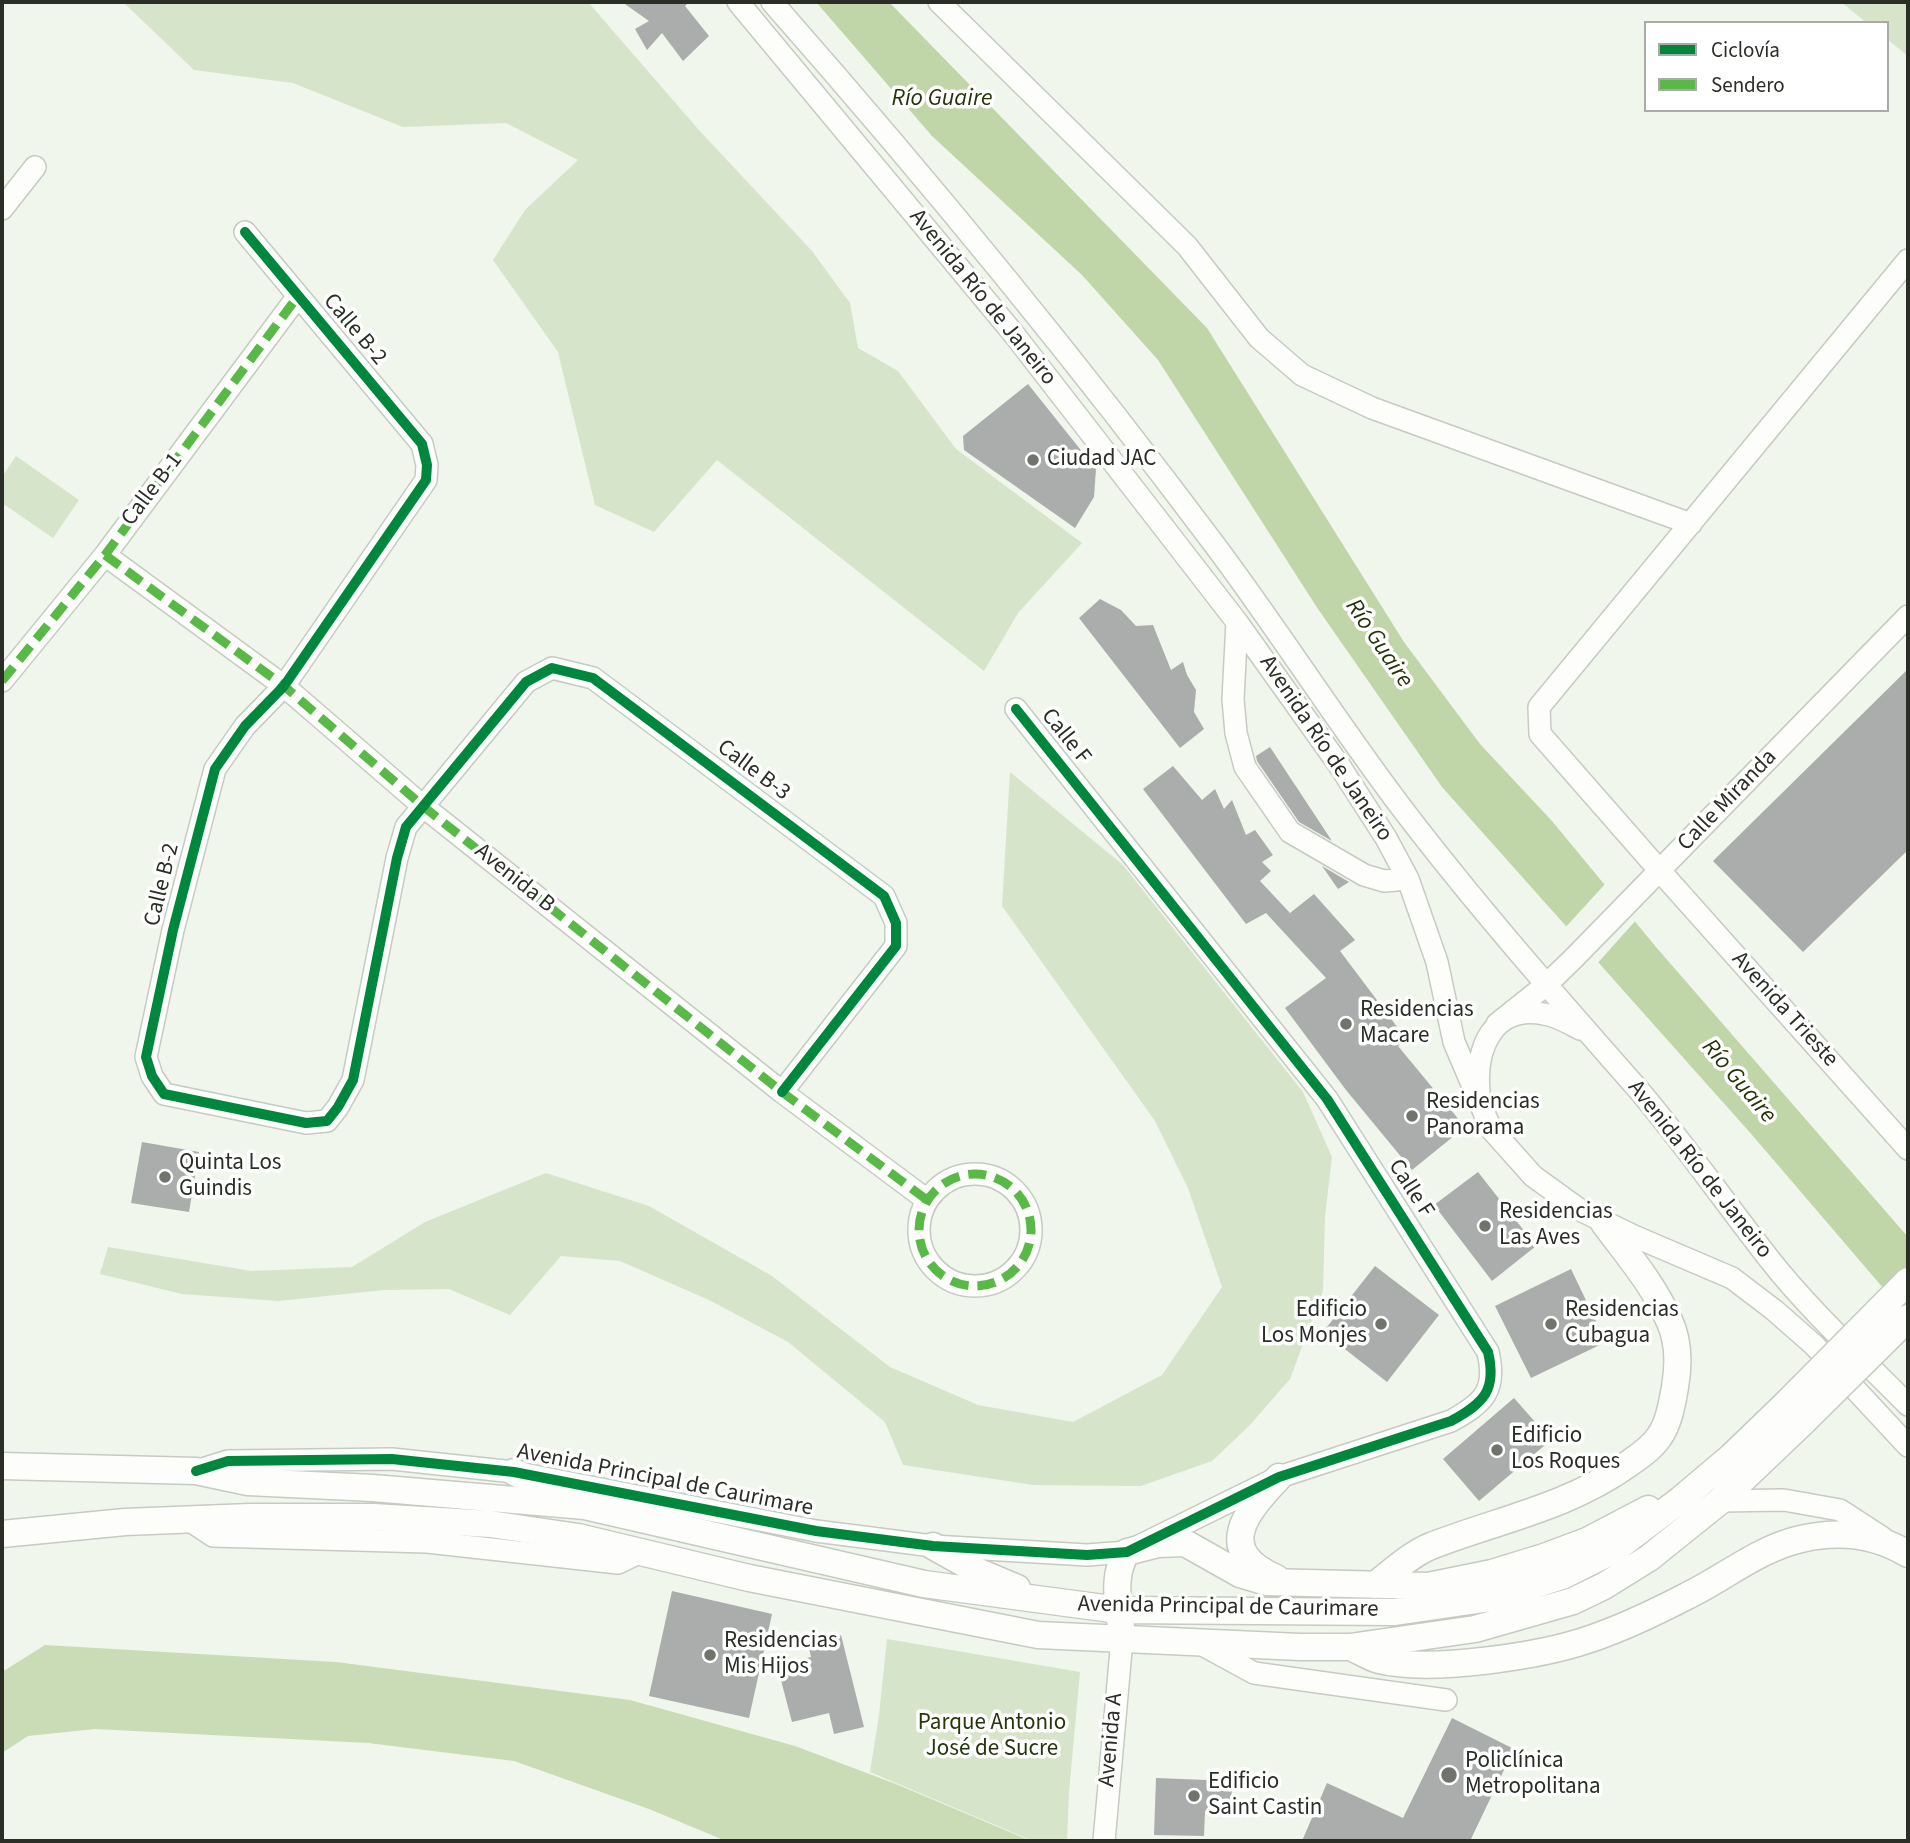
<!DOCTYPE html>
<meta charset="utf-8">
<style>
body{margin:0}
#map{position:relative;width:1910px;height:1843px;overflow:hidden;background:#f0f6eb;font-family:"Source Sans 3",sans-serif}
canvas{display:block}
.frame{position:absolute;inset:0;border:4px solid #2b2e27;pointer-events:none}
.legend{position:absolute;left:1644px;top:21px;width:245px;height:91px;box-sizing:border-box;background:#fff;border:2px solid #aaaba9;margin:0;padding:9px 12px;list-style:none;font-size:21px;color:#2b2e27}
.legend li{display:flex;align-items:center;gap:14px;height:35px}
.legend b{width:35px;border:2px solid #aaaba9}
</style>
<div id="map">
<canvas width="1910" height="1843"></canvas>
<div class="frame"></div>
<ul class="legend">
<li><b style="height:9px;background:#00873e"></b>Ciclovía</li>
<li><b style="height:9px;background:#58b947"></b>Sendero</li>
</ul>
</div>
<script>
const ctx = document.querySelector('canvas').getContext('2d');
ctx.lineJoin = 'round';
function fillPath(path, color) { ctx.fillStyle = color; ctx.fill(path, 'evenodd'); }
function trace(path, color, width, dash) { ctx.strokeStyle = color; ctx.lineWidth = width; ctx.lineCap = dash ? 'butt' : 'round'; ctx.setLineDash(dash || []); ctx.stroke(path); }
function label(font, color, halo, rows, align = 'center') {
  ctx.font = font + ' "Source Sans 3",sans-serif'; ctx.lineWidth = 7; ctx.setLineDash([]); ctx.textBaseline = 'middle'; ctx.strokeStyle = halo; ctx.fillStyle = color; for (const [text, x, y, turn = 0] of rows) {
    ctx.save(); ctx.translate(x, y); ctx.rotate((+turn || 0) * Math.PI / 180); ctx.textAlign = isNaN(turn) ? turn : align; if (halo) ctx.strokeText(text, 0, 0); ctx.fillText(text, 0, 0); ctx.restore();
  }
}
fillPath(new Path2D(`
 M123,2H588L698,129L812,251L850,303L858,348L898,371L956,449L1082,543L1018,613L984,671L717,460L654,532L595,505L558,352L493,260L525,210L578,160L506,123L403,127L293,83L194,70Z
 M1841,2H1908V56L1887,39V23H1867Z
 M16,456L79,500L53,538L2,503V477Z
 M1010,772L1123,865L1303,1092L1332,1157L1325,1217L1323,1291L1290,1379L1249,1426L1212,1461L1141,1486L1033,1485L903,1465L885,1422L788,1342L709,1300L620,1261L561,1256L510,1315L449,1289L384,1290L279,1301L182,1294L100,1274L108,1247L251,1271L352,1267L425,1222L546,1173L649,1206L772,1276L890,1367L978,1405L1073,1422L1162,1375L1222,1287L1188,1188L1155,1121L1002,906Z
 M887,1639L1080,1672L1069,1792L1067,1841H1033L870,1772L879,1715Z`), '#d6e4c9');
fillPath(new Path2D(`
 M45,1645L336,1662L630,1700L795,1746L896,1784L1031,1841H726L649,1809L514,1761L368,1743L95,1729L28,1736L2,1753V1672Z`), '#cadcb6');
fillPath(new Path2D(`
 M816,2H889L1207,328L1404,642L1480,744L1552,821L1656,947L1908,1237V1317L1753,1136L1442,787L1318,609L1158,360L1082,275L932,136Z`), '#c1d6a8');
fillPath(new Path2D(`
 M1606,883L1637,919L1596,965L1564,929Z`), '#f0f6eb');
fillPath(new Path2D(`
 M622,2H689L685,6L709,36L683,61L662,33L647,50L635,29L649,21Z
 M1028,384L1096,469L1094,497L1075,528L964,450L963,436Z
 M1100,599L1121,610L1136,626L1153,625L1171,670L1183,662L1187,675L1196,690L1194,712L1204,729L1180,748L1079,618Z
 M1908,669V850L1803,952L1713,861Z
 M1270,747L1332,841L1299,822L1257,761L1256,756Z
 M1173,766L1202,800L1215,789L1224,809L1232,800L1246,835L1255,830L1273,855L1262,862L1271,871L1260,881L1290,913L1314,894L1355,940L1340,951L1407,1040L1398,1046L1465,1127L1412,1170L1346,1090L1285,1008L1326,978L1266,913L1246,924L1143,789Z
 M1322,866L1349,882L1338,889Z
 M142,1142L199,1152L189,1212L131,1203Z
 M1478,1172L1536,1246L1492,1281L1434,1205Z
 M1375,1266L1439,1315L1387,1382L1323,1332Z
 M1571,1269L1606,1342L1531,1378L1495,1306Z
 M1514,1398L1551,1440L1479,1501L1443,1459Z
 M672,1591L772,1614L749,1718L649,1696Z
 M841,1635L864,1727L834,1734L829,1713L792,1722L777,1665L811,1657L808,1643Z
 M1452,1718L1514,1749L1470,1841H1302L1327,1783L1403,1818Z
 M1156,1778L1232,1781L1231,1812L1205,1811L1204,1836L1154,1835Z`), '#aaadac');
const minor = new Path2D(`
 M738,2L1013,333L1237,622L1339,765L1386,838L1408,879L1437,962L1454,1042L1491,1129L1533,1176L1580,1210L1636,1237L1732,1278L1774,1310L1814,1345L1908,1446
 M772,2C926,177 1074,357 1214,544C1277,628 1334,718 1398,803C1473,902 1555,995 1637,1088C1684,1143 1725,1203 1770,1260C1811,1312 1862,1358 1908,1405
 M939,2L1187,246L1259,338L1302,375L1372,408L1691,524
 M2,209L35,167
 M245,232L422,444L427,465L426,480L284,686L245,726L215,769L173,930L146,1057L152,1076L164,1094L306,1123L327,1121L338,1107L353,1080L397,858L406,827L526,682L552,668L593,678L884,896L896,923V946L782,1092
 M1908,260L1539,707L1540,734L1660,871L1908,1149
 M105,555L284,686L424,807L782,1092L927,1200
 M1237,622L1233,699L1236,733L1245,767L1290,832L1364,875L1384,881L1408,879
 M2,681L105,555L298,296
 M1497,1024L1546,985L1573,959L1908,616
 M1479,1091C1475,1049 1493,1004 1544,1014C1557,1016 1569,1023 1580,1029
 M919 1230a56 56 0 1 1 112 0a56 56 0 1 1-112 0Z
 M196,1471L228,1461L392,1459L514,1472L816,1531L933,1546L1087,1555L1127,1552L1279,1477L1451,1421C1484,1403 1497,1390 1488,1352L1327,1099L1016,709
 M1720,1501L1784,1500L1840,1510L1883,1538
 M189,1520L213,1536L427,1542L618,1563L643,1551
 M1199,1643L1254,1673L1446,1700
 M1104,1841L1122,1639`);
const major = new Path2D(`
 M2,1466L196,1471L248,1482L373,1488L585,1506L924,1584L1119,1610L1395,1612L1498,1597L1562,1576L1614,1550L1680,1500L1731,1457L1788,1402
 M514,1472L568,1498
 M2,1534L125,1522L250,1517H373L490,1524L578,1537L749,1578L1038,1635L1300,1647H1350L1475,1629L1573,1601L1604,1586L1649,1558L1720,1501L1804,1421
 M933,1546L981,1573L1017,1588
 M1276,1578C1213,1550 1246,1512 1279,1477
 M1375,1585C1392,1572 1411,1554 1431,1546C1498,1520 1568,1507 1627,1465C1638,1457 1651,1449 1659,1437C1669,1423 1672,1404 1675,1387C1679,1364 1679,1341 1669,1320C1653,1284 1627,1254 1604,1223
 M1121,1627C1118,1602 1112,1574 1127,1552L1158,1544L1185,1543L1240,1574L1267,1582L1428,1586L1492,1573L1544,1557L1587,1541L1648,1509
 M1355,1649C1363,1653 1371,1658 1379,1660C1429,1673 1541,1656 1590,1639C1623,1628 1656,1612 1687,1596C1724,1578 1760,1548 1801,1539C1839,1530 1875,1534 1908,1554`);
trace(minor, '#c6cbc2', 24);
trace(major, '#c6cbc2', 29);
trace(minor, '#fdfefc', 21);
trace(major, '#fdfefc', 26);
const majorBridge = new Path2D(`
 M1788,1402L1908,1281
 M1804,1421L1908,1318`);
trace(majorBridge, '#c6cbc2', 29, []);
trace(majorBridge, '#fdfefc', 26);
trace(new Path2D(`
 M105,555L284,686L424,807L782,1092L927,1200
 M2,681L105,555L298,296
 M919 1230a56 56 0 1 1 112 0a56 56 0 1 1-112 0Z`), '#58b947', 9, [18, 9]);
trace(new Path2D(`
 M245,232L422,444L427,465L426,480L284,686L245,726L215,769L173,930L146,1057L152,1076L164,1094L306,1123L327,1121L338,1107L353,1080L397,858L406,827L526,682L552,668L593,678L884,896L896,923V946L782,1092
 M196,1471L228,1461L392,1459L514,1472L816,1531L933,1546L1087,1555L1127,1552L1279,1477L1451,1421C1484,1403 1497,1390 1488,1352L1327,1099L1016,709`), '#00873e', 10);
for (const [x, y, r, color] of [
 [1033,460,7,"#70746c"],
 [1346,1024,7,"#70746c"],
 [1412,1116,7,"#70746c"],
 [165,1177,7,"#70746c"],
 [1485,1226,7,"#70746c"],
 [1381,1324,7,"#70746c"],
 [1551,1324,7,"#70746c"],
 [1497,1450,7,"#70746c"],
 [710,1655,7,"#70746c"],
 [1449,1775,9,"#70746c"],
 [1194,1796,7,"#70746c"]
]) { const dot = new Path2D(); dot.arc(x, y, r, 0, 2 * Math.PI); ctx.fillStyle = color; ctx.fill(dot); trace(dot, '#fff', 2.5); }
label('23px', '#2b2e27', '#fff', [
 ["Avenida Río de Janeiro",982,298,51],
 ["Calle B-2",354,330,50],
 ["Calle B-1",153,490,-53],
 ["Calle F",1065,737,51],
 ["Avenida Río de Janeiro",1325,749,56],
 ["Calle B-3",753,771,37],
 ["Calle Miranda",1728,801,-46],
 ["Avenida B",514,879,39],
 ["Calle B-2",163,885,-76],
 ["Avenida Trieste",1784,1010,48],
 ["Avenida Río de Janeiro",1699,1170,52],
 ["Calle F",1410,1189,57],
 ["Avenida Principal de Caurimare",665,1481,11],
 ["Avenida Principal de Caurimare",1228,1608,1],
 ["Avenida A",1112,1740,-85]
]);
label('23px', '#2b2e27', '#fff', [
 ["Ciudad JAC",1047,460],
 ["Residencias",1360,1011],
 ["Macare",1360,1037],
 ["Residencias",1426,1103],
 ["Panorama",1426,1129],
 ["Quinta Los",179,1164],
 ["Guindis",179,1190],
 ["Residencias",1499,1213],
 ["Las Aves",1499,1239],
 ["Edificio",1367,1311,"right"],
 ["Los Monjes",1367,1337,"right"],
 ["Residencias",1565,1311],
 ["Cubagua",1565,1337],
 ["Edificio",1511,1437],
 ["Los Roques",1511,1463],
 ["Residencias",724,1642],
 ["Mis Hijos",724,1668],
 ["Policlínica",1465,1762],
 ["Metropolitana",1465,1788],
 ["Edificio",1208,1783],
 ["Saint Castin",1208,1809]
], 'left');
label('23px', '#25370a', '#fff', [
 ["Parque Antonio",992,1724],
 ["José de Sucre",992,1750]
]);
label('italic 24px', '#233508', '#fff', [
 ["Río Guaire",942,100],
 ["Río Guaire",1378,644,56],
 ["Río Guaire",1738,1082,50]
]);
</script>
